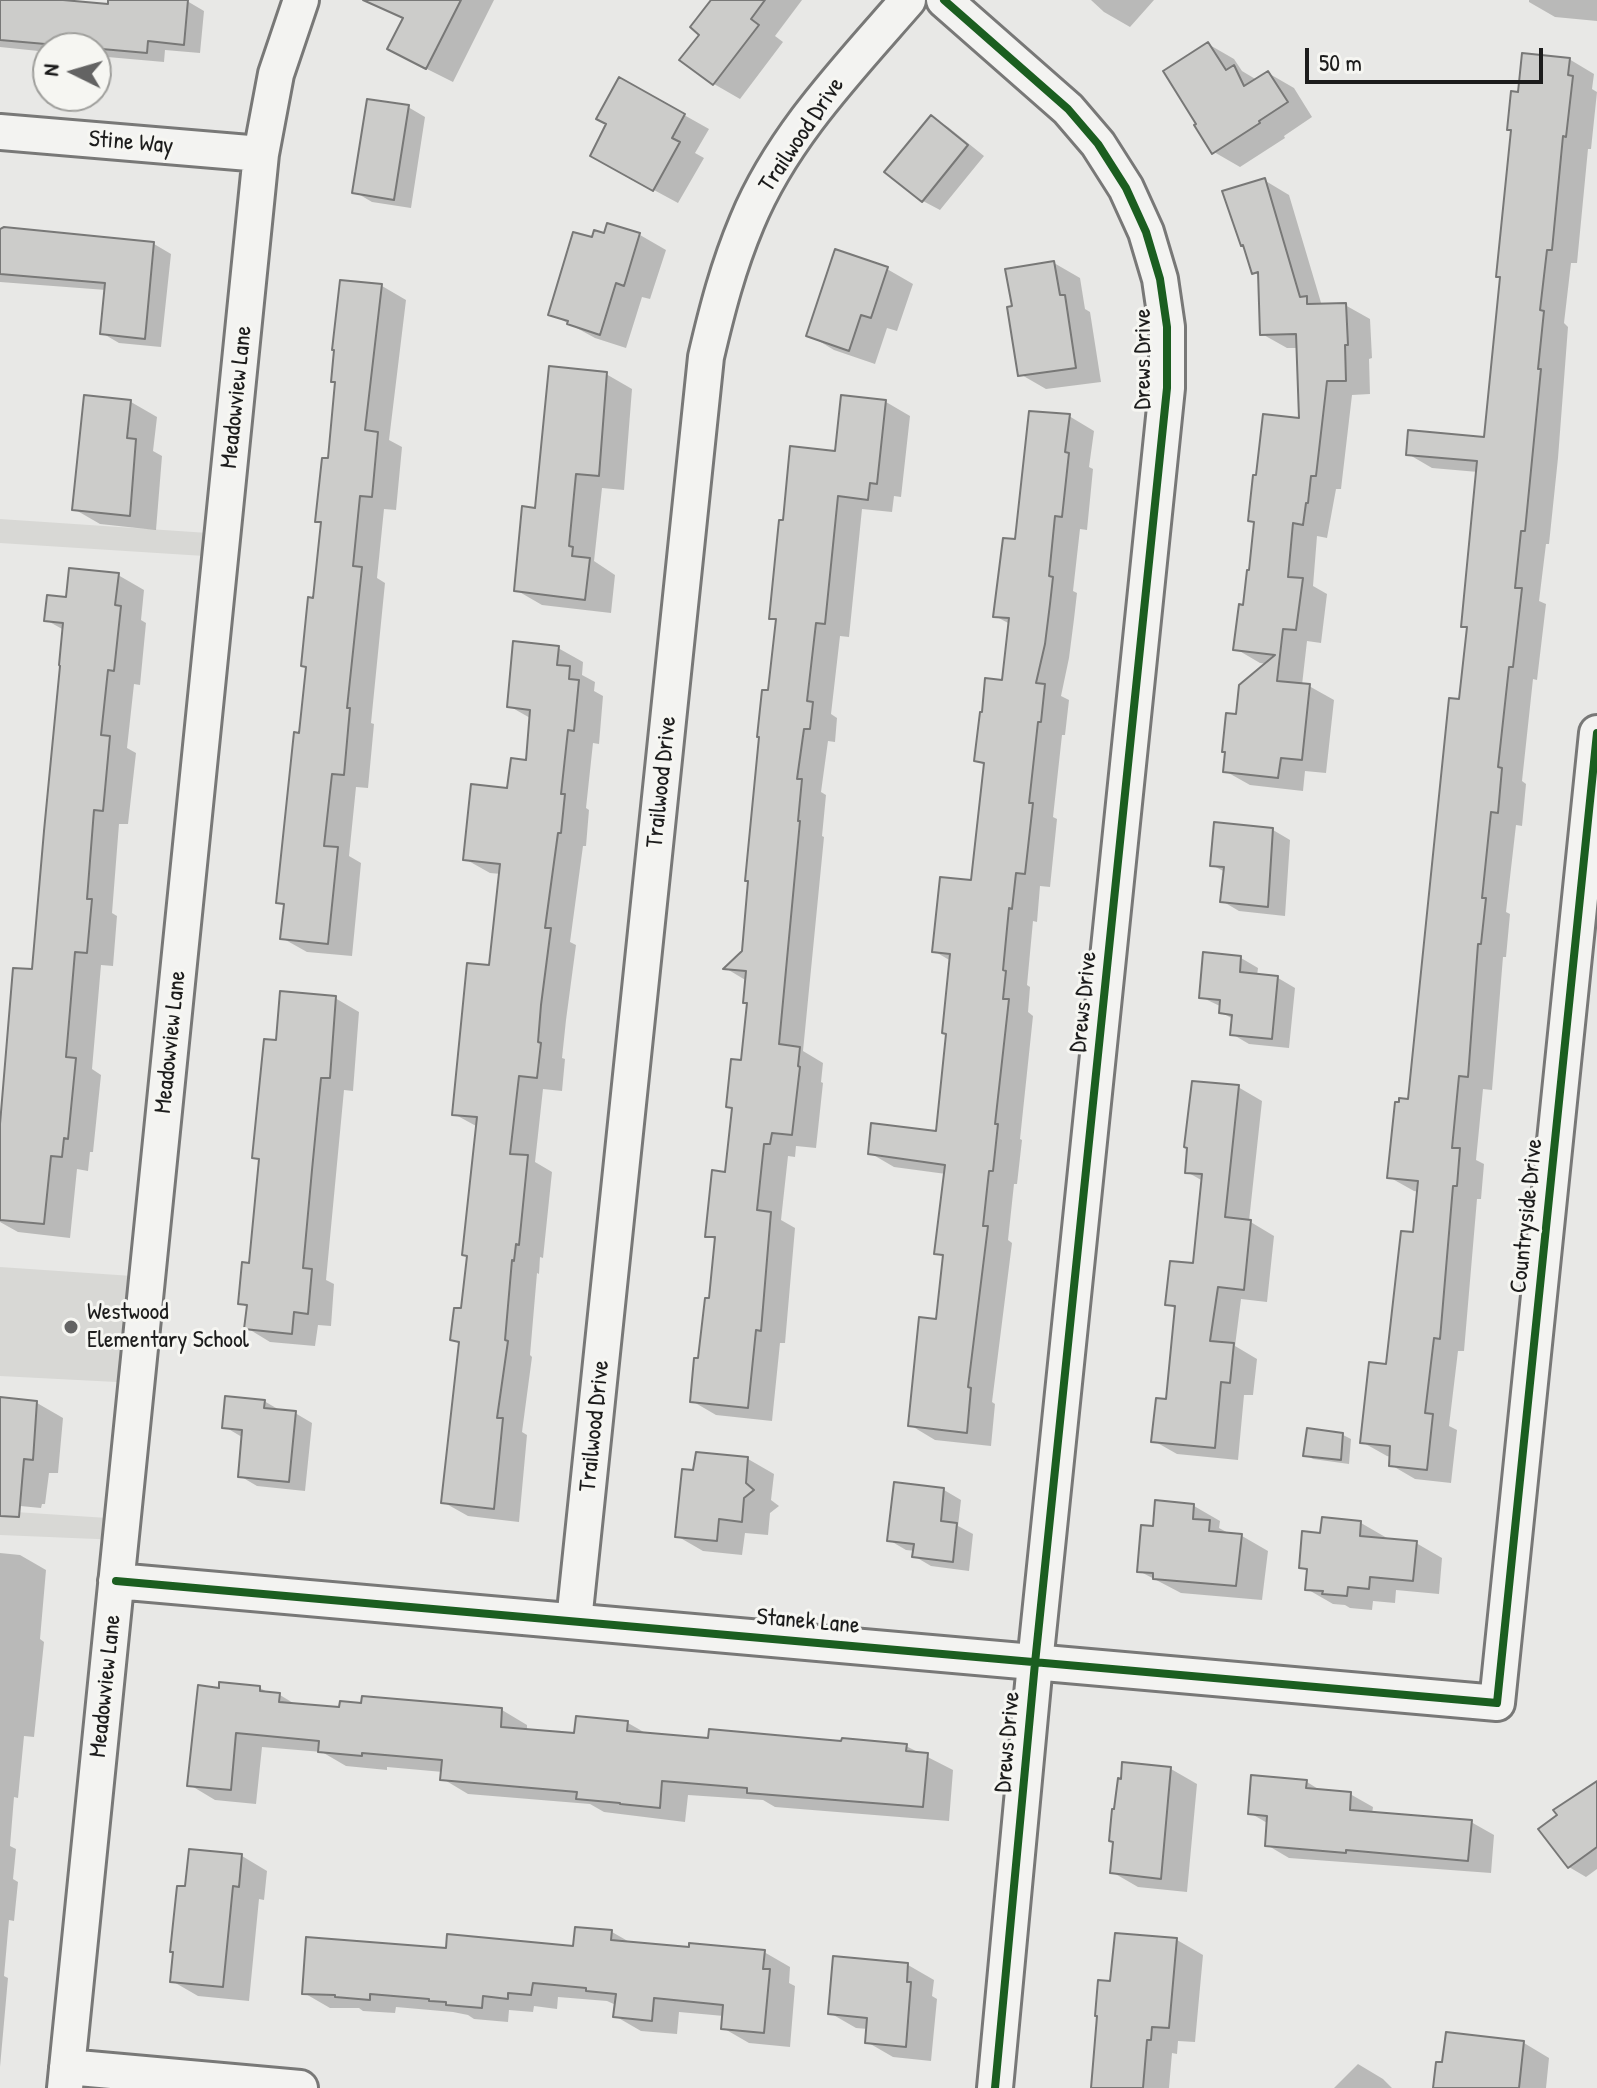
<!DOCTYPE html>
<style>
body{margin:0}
#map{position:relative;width:1597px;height:2088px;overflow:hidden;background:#e8e8e6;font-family:"Patrick Hand",sans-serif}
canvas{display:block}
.north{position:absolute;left:32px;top:32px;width:80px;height:80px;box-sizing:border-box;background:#f6f6f2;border:2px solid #9f9f9c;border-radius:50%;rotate:275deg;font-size:22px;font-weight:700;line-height:32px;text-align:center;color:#1c1c1c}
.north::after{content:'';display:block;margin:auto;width:28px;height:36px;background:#636363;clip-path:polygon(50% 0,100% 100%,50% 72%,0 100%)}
.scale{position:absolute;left:1305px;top:48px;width:238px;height:36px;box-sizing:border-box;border:4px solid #1c1c1c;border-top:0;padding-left:10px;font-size:24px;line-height:28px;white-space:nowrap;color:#1c1c1c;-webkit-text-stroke:6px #f6f6f2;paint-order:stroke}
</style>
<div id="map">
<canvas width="1597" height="2088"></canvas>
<div class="north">N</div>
<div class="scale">50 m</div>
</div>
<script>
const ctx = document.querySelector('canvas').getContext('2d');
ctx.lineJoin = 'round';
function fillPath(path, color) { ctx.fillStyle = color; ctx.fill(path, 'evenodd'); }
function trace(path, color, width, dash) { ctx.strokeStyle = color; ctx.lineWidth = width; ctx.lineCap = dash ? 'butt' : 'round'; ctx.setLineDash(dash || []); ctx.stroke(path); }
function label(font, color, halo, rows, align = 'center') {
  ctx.font = font + ' "Patrick Hand",sans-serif'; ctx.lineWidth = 6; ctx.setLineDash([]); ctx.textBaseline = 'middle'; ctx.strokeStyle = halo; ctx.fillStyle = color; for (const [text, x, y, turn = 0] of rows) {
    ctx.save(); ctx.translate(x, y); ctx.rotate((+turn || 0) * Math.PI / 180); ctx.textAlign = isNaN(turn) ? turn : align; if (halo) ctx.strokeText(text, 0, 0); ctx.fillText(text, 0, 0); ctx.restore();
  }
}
fillPath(new Path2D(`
 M0,519L223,534L220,557L0,543Z
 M0,1267L147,1277L136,1383L0,1376Z
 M0,1511L123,1519L121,1540L0,1535Z`), '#d8d8d5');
fillPath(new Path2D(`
 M0,0H40L110,6V0L187,1L204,11L200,53L165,50L164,62L96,56V48H48V52L0,47Z
 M413,0H494L453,82L415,63Z
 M717,0H802L775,36L783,42L740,99L714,84L702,34Z
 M1091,0H1154L1130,27L1104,12Z
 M1529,0H1597V21L1555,17L1529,2Z
 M1208,44L1234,59L1242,71L1257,80L1268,73L1294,88L1312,117L1284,136L1285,138L1240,167L1214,152Z
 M1569,59L1594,74L1592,89L1597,92L1591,149H1588L1577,263H1571L1564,323L1568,327L1558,458L1549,544H1546L1539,601L1546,604L1537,680L1533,679L1522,781L1526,784L1522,826L1516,825L1506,912L1510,914L1506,957H1503L1492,1090L1483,1089L1476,1160L1484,1164L1481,1199H1477L1464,1351H1458L1449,1426L1457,1430L1451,1483L1415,1479L1391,1465V1457L1387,1456L1362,1442L1388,1366L1415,1234L1419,1192L1414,1191L1389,1177L1409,1101L1461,701L1469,629L1463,626L1478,472L1432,468L1408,454L1486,439L1502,278L1498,276L1520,94Z
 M620,79L709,129L695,153L704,158L678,203L617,170L609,124Z
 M408,107L425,117L411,208L372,202L355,192Z
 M931,117L948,127L984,156L940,210L923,201Z
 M1264,180L1289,195L1322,306L1345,305L1370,319L1372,358L1369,359L1370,394L1352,395L1341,489H1336L1327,538L1317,536L1313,586L1327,594L1321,643L1307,641L1302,685L1309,686L1334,700L1326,773L1305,771L1303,791L1250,785L1225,771L1238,716L1267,664L1260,663L1236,649L1251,572L1256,523L1250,520L1302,420L1298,348H1287L1262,334L1260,276L1253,272L1246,247L1242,245Z
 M608,225L640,235L666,250L650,299L642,297L626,348L595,338L551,314L593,240L605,235Z
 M0,231L154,244L171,254L161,347L119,343L102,333L106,290L0,282Z
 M1054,263L1080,278L1085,309L1090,312L1101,382L1046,389L1020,374Z
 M887,269L913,284L897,331L887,328L875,364L834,350L809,335Z
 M382,286L406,300L389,440L402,447L396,510L384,509L377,578L385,583L371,723L374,724L368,788L356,787L349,856L361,863L352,956L307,952L282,938L286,906L279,902L308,668L303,665L315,600L323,524L317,521L329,460Z
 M606,374L632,389L624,490L602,488L594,561L615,575L611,613L542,605L516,590L536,510Z
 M131,402L157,417L153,451L162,456L156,530L100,524L74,509Z
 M886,402L910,416L901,497L894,496L892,512L862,509L849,637L840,636L831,714L837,718L835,742L828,741L821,792L826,795L822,836L824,837L803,1051L823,1063L821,1082L823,1083L816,1148L796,1146L795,1157L788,1156L781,1220L795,1228L785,1343H780L772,1421L716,1415L692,1401L711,1300L717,1241L708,1235L727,1174L733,1110L728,1106L742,1062L749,1004L747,981L727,969L743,952L777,621L771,618L785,522L837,453Z
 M1069,416L1094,431L1089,467L1093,469L1087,530L1080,529L1073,591L1077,593L1074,619L1069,658L1061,696L1069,700L1065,735H1062L1053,817L1057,819L1050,887L1040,886L1037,922L1033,921L1027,985L1030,987L1028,1012L1033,1016L1020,1139L1022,1140L1017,1184H1014L1008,1240L1012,1243L992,1402L995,1404L991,1446L935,1440L910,1425L937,1321L945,1258L936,1253L946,1174L894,1167L870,1153L937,1133L948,1034L951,961L934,951L973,882L986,766L976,760L1004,682L1010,624L995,616L1017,542Z
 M118,575L144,590L141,620L146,623L140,685L134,684L127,748L136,753L128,824H119L112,913L117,916L113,966L101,965L92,1069L101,1075L93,1152H90L88,1171L77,1169L70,1238L18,1232L0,1222V1142L34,972L64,630L46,620L67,599Z
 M558,648L583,662L582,675L595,682L594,691L603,696L599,744L593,743L586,808L589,810L586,846H583L570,942L576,945L566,1020L562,1058L565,1059L562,1091L543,1089L535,1162L552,1172L543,1258L540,1257L539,1274L537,1273L530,1355L532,1357L522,1432L527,1435L519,1522L468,1516L443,1502L461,1345L452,1339L463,1310L478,1127L454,1114L490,967L501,874L490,873L465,859L528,762L532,719L509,706Z
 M1273,830L1290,840L1285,916L1239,911L1222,901L1225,872L1212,865Z
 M1241,958L1258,968L1257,976L1278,978L1295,988L1289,1048L1249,1044L1232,1034L1233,1019L1221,1012L1222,1007L1201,997Z
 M335,998L359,1012L353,1091L344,1090L326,1280L334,1284L331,1326L318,1325L315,1346L270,1342L247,1328L249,1308L240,1303L251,1265L261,1161L254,1157Z
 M1238,1087L1262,1101L1249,1221L1274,1236L1267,1302L1241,1299L1235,1346L1257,1359L1253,1395H1244L1238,1460L1177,1454L1154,1441L1168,1402L1176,1309L1168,1304L1195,1266L1203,1181L1187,1172Z
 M264,1401L283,1412L295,1413L312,1423L305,1491L257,1486L240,1476L242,1437L225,1427Z
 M37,1403L63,1418L58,1473H49L45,1504H42L41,1508L0,1504V1412Z
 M1343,1435L1351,1439L1349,1464L1313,1459L1305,1455Z
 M748,1459L774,1474L771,1500L779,1506L770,1513L768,1535L745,1533L742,1555L703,1551L677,1536L695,1472Z
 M944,1490L961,1500L958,1526L973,1534L969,1571L931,1566L914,1556L915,1551L906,1550L889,1540Z
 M1194,1506L1220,1521L1219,1528L1232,1535L1242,1536L1268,1551L1262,1600L1181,1593L1139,1571L1155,1528Z
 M1361,1523L1387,1538L1386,1540L1416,1543L1442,1558L1439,1594L1396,1590L1395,1603L1373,1601L1372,1610L1350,1608L1345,1605L1333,1604L1307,1589L1308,1571L1301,1567L1322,1535Z
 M0,1553L20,1555L46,1570L40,1639L44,1642L34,1737L24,1736L18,1798L14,1797L10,1846L16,1849L13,1879L18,1882L14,1921L9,1920L4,1976L8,1978L0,2067Z
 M260,1688L271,1694L280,1695L298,1706L341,1709L502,1710L527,1725V1731L576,1735L628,1723L649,1735L710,1741L906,1746L953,1770L949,1821L775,1807L763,1800L688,1795L685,1822L604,1812L590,1804L468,1794L443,1779V1772L387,1767V1770L346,1766L322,1752L262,1747L256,1804L215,1800L190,1785L221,1690Z
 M1171,1769L1197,1784L1187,1892L1138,1887L1112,1872Z
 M1307,1782L1323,1792L1350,1794L1373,1807L1372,1814L1471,1822L1494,1835L1491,1873L1289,1858L1267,1845L1269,1824L1250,1813Z
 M1597,1783V1869L1586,1877L1569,1867Z
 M242,1856L267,1871L264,1900L259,1899L249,2001L198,1996L172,1981L187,1889Z
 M612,1932L633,1944L764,1952L790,1967L789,1983L795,1986L790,2047L749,2043L723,2028L724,2016L679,2012L677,2034L641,2031L615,2016L616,2005L607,2001L558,1997L557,2009L534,2006L533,2012L509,2010L508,2022L474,2019L468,2015L453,2012L396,2007L395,2013L363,2011L359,2008H330L304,1993L448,1950L575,1948Z
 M1177,1940L1203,1955L1195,2042L1178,2041L1177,2054L1172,2053L1169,2088H1094L1112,1983Z
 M908,1965L934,1980L932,1996L937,1999L931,2061L893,2057L867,2042L868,2029L856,2028L830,2013Z
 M1524,2043L1549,2058L1546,2088H1435Z
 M1358,2064L1383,2079L1392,2088H1334Z`), '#0003');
const building = new Path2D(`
 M0,0H63L108,4V0H188L184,45L148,41L147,53L0,40Z
 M363,0H461L426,69L387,49L403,18Z
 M711,0H765L751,19L759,25L713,85L679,60L699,35L690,27Z
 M1208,42L1226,70L1234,65L1244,86L1268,71L1288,102L1259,121L1260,123L1212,154L1194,125L1196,124L1163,71Z
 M1522,53L1570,58L1568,75L1573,76L1566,137L1563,136L1552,250H1547L1540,310L1544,311L1538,369H1541L1525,531H1521L1515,588H1522L1513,667H1509L1498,767L1502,768L1498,813L1491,812L1482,898H1486L1481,944H1478L1468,1077L1459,1076L1452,1148H1460L1457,1186H1453L1440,1339L1434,1338L1425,1413L1433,1414L1427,1470L1389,1466L1390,1446L1360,1443L1369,1362L1386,1364L1401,1231L1413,1232L1418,1181L1387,1178L1395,1102H1399V1098L1408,1099L1449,698L1459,699L1467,627H1461L1477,461L1406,455L1408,430L1484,437L1500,277H1496L1511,130H1507L1511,91L1518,92Z
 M619,77L685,114L672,138L680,142L653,191L590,156L606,124L596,119Z
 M367,99L409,105L394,200L352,193Z
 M931,115L968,145L922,202L884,172Z
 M1265,178L1300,297L1307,296V304L1346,303L1348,345H1345L1346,381H1327L1316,476H1311L1308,503H1306L1303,525L1293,523L1288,577L1303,578L1296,630L1283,629L1277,681L1310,684L1302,760L1281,758L1278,778L1223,772L1225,752H1222L1226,713L1236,714L1239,685L1275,655L1233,650L1239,604L1243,605L1247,570H1249L1254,522L1248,521L1253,475H1256L1263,414L1299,418L1296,334L1260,335L1258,272L1252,274L1243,245L1241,246L1222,191Z
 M607,223L640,233L624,286L616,283L600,335L567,324L568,321L548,315L573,232L592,237L594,230L604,233Z
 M4,227L154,242L145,339L100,334L105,283L0,274V229Z
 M835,249L888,267L871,318L861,315L849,351L806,336Z
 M1054,261L1060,295H1065L1076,368L1018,376L1007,307L1012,306L1005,269Z
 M340,280L382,284L365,430L378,432L372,497L360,496L353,566L362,567L347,708H350L344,775L332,774L324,846L338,847L328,944L280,939L284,904L276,903L294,732L299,733L306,667L301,666L308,597L313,598L321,522H315L322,458H328L335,382H331L334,350H332Z
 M549,366L607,372L599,476L576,474L569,546L573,547L572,556L590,558L585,600L514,591L522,506L535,508Z
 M84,395L131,400L127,438L136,439L130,516L72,510Z
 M841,395L886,400L877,484L870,483L868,500L838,496L825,624L816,623L807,701L813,702L810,729H804L797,779H802L798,821H800L779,1044L800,1047L798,1066L800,1067L792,1135L772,1133L770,1144H764L757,1210L771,1212L761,1331L756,1330L748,1408L690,1402L694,1358H698L705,1298H709L715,1237H705L712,1170L725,1172L732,1108L726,1107L731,1059L741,1060L747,1003H743L746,971L723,969L742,951L748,881H745L759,737H757L762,690H768L776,619H769L779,520H783L790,446L835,451Z
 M1029,411L1070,414L1065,452L1069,453L1062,517L1055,516L1049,576L1053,577L1050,604L1045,644L1036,683L1045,684L1041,722H1038L1029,803H1033L1025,874L1016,873L1012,909L1009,908L1003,970L1006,971L1003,999H1009L995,1124H998L993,1171H989L983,1226H988L968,1387L971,1388L967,1433L908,1426L919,1317L936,1319L943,1255L934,1254L945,1165L868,1154L871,1123L936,1131L946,1034L942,1033L950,954L932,952L940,877L971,880L984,763L974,761L980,712H982L985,678L1002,680L1009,618L993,617L1003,538L1015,539Z
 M69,568L119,573L115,605L121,606L114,671L108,670L101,735L110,736L103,811L94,810L87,899H92L87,953L75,952L66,1057L76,1058L68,1139L64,1138L62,1157L51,1156L44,1224L0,1220V1124L13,968L32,969L44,831L60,666L59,665L63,623L44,621L47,595L66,597Z
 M513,641L559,646L557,665L570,666L569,679L579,680L574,731L568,730L561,794H565L561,833H558L545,928H551L541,1005L538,1042L541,1043L537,1078L519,1076L510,1154L528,1155L519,1245L516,1244L514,1261L512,1260L505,1340L508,1341L497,1418H503L494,1509L441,1503L459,1342L450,1340L454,1308H461L467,1256L462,1255L477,1117L452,1115L467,963L489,965L500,864L463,860L471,784L507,788L511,758L526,760L530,710L507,707Z
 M1214,822L1273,828L1268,907L1220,902L1224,867L1210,866Z
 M1203,952L1241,956L1240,972L1278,976L1272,1039L1230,1035L1232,1015L1219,1013L1220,1000L1199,998Z
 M280,991L336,996L330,1078H321L312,1170L303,1268L312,1269L308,1314L294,1312L292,1334L244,1329L247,1305L238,1304L242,1262L249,1263L259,1159L252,1158L264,1039L276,1040Z
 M1192,1081L1239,1085L1225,1217L1251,1220L1244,1290L1218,1287L1210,1341L1234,1343L1230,1383L1221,1382L1215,1448L1151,1442L1156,1398L1166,1399L1175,1306L1165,1305L1170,1261L1193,1263L1202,1174L1185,1173L1187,1148L1184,1147Z
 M225,1396L265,1400L264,1408L296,1411L289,1482L238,1477L242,1430L222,1428Z
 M0,1397L37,1401L33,1460L24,1459L19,1517L0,1516Z
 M1307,1428L1343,1433L1341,1460L1303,1456Z
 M696,1452L748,1457L746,1483L754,1490L744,1498L742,1522L719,1519L717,1541L675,1537L682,1469L693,1470Z
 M894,1482L944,1488L941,1521L957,1523L953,1562L912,1557L914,1544L887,1541Z
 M1155,1500L1194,1504L1193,1519L1210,1520L1209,1531L1242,1534L1236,1586L1153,1579V1573L1137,1572L1141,1525L1153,1526Z
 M1322,1517L1361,1521L1360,1536L1417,1541L1413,1581L1370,1577L1369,1589L1348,1587L1347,1596L1322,1594L1323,1591L1305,1590L1307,1569L1299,1568L1302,1531L1320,1533Z
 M219,1682L260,1686V1691L280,1693L279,1702L339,1707L340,1701L361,1703L362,1696L502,1708L501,1727L574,1733L576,1716L628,1721L627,1731L708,1738L709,1729L841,1741L842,1738L907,1744L906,1751L928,1753L923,1807L747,1793V1788L662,1781L660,1808L620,1804V1803L576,1799L577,1792L440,1780L442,1760L362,1753V1756L318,1752L319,1741L236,1733L231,1790L187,1786L198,1685L219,1688Z
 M1122,1762L1171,1767L1161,1879L1110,1873L1113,1842L1109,1841L1112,1809H1114L1118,1778L1121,1779Z
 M1251,1775L1307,1780L1306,1788L1351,1792L1350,1810L1472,1820L1468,1861L1346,1850V1853L1265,1846L1267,1816L1248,1814Z
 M1597,1781V1847L1568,1868L1538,1829L1557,1815L1553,1810Z
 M189,1849L242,1854L239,1887L233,1886L223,1987L170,1982L173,1952H170L177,1886H185Z
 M575,1927L612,1930L611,1940L689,1947V1943L765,1950L763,1969H770L764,2033L721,2029L723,2005L654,1998L652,2021L613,2017L616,1994L586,1991V1988L533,1983L531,1995L508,1993V1999L483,1996L482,2008L446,2005V2002L429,2001V1999L370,1994V2000L335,1997V1995L302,1994L306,1937L446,1948L447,1934L573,1946Z
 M1115,1933L1177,1938L1169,2028L1152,2027L1151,2040H1147L1143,2088H1091L1097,2016H1095L1098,1980L1110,1981Z
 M833,1956L908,1963L907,1982H911L906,2047L865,2043L867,2018L828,2014Z
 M1446,2032L1524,2041L1519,2088H1433L1436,2062H1442Z`);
fillPath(building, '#ccccca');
trace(building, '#787877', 2);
const minor = new Path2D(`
 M944,0L1068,109L1098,144L1126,188L1146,232L1160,279L1167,327V388L1035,1663L995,2088
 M0,132L261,154
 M116,1581L1497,1703L1597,733
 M574,1621L706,357C717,310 728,267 747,222C782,137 848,69 908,0
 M67,2067L300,2088
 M65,2088L261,154L276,74L301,0`);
trace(minor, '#787877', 40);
trace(minor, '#f3f3f1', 34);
trace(new Path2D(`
 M944,0L1068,109L1098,144L1126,188L1146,232L1160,279L1167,327V388L1035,1663L995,2088
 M116,1581L1497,1703L1597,733`), '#1b5e20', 8);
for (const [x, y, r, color] of [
 [71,1327,8,"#636363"]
]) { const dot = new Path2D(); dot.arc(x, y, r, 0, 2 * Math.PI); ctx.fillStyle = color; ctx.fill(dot); trace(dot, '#f6f6f2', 3); }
label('24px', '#1c1c1c', '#f6f6f2', [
 ["Trailwood Drive",802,135,-56],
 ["Stine Way",131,143,5],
 ["Drews Drive",1144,359,-90],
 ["Meadowview Lane",237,397,-84],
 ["Trailwood Drive",662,782,-84],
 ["Drews Drive",1084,1002,-84],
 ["Meadowview Lane",171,1042,-84],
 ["Countryside Drive",1527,1216,-84],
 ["Trailwood Drive",595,1426,-84],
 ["Stanek Lane",808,1622,5],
 ["Meadowview Lane",106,1686,-84],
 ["Drews Drive",1008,1742,-85]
]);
label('24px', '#1c1c1c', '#f6f6f2', [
 ["Westwood",87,1313],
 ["Elementary School",87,1341]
], 'left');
</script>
